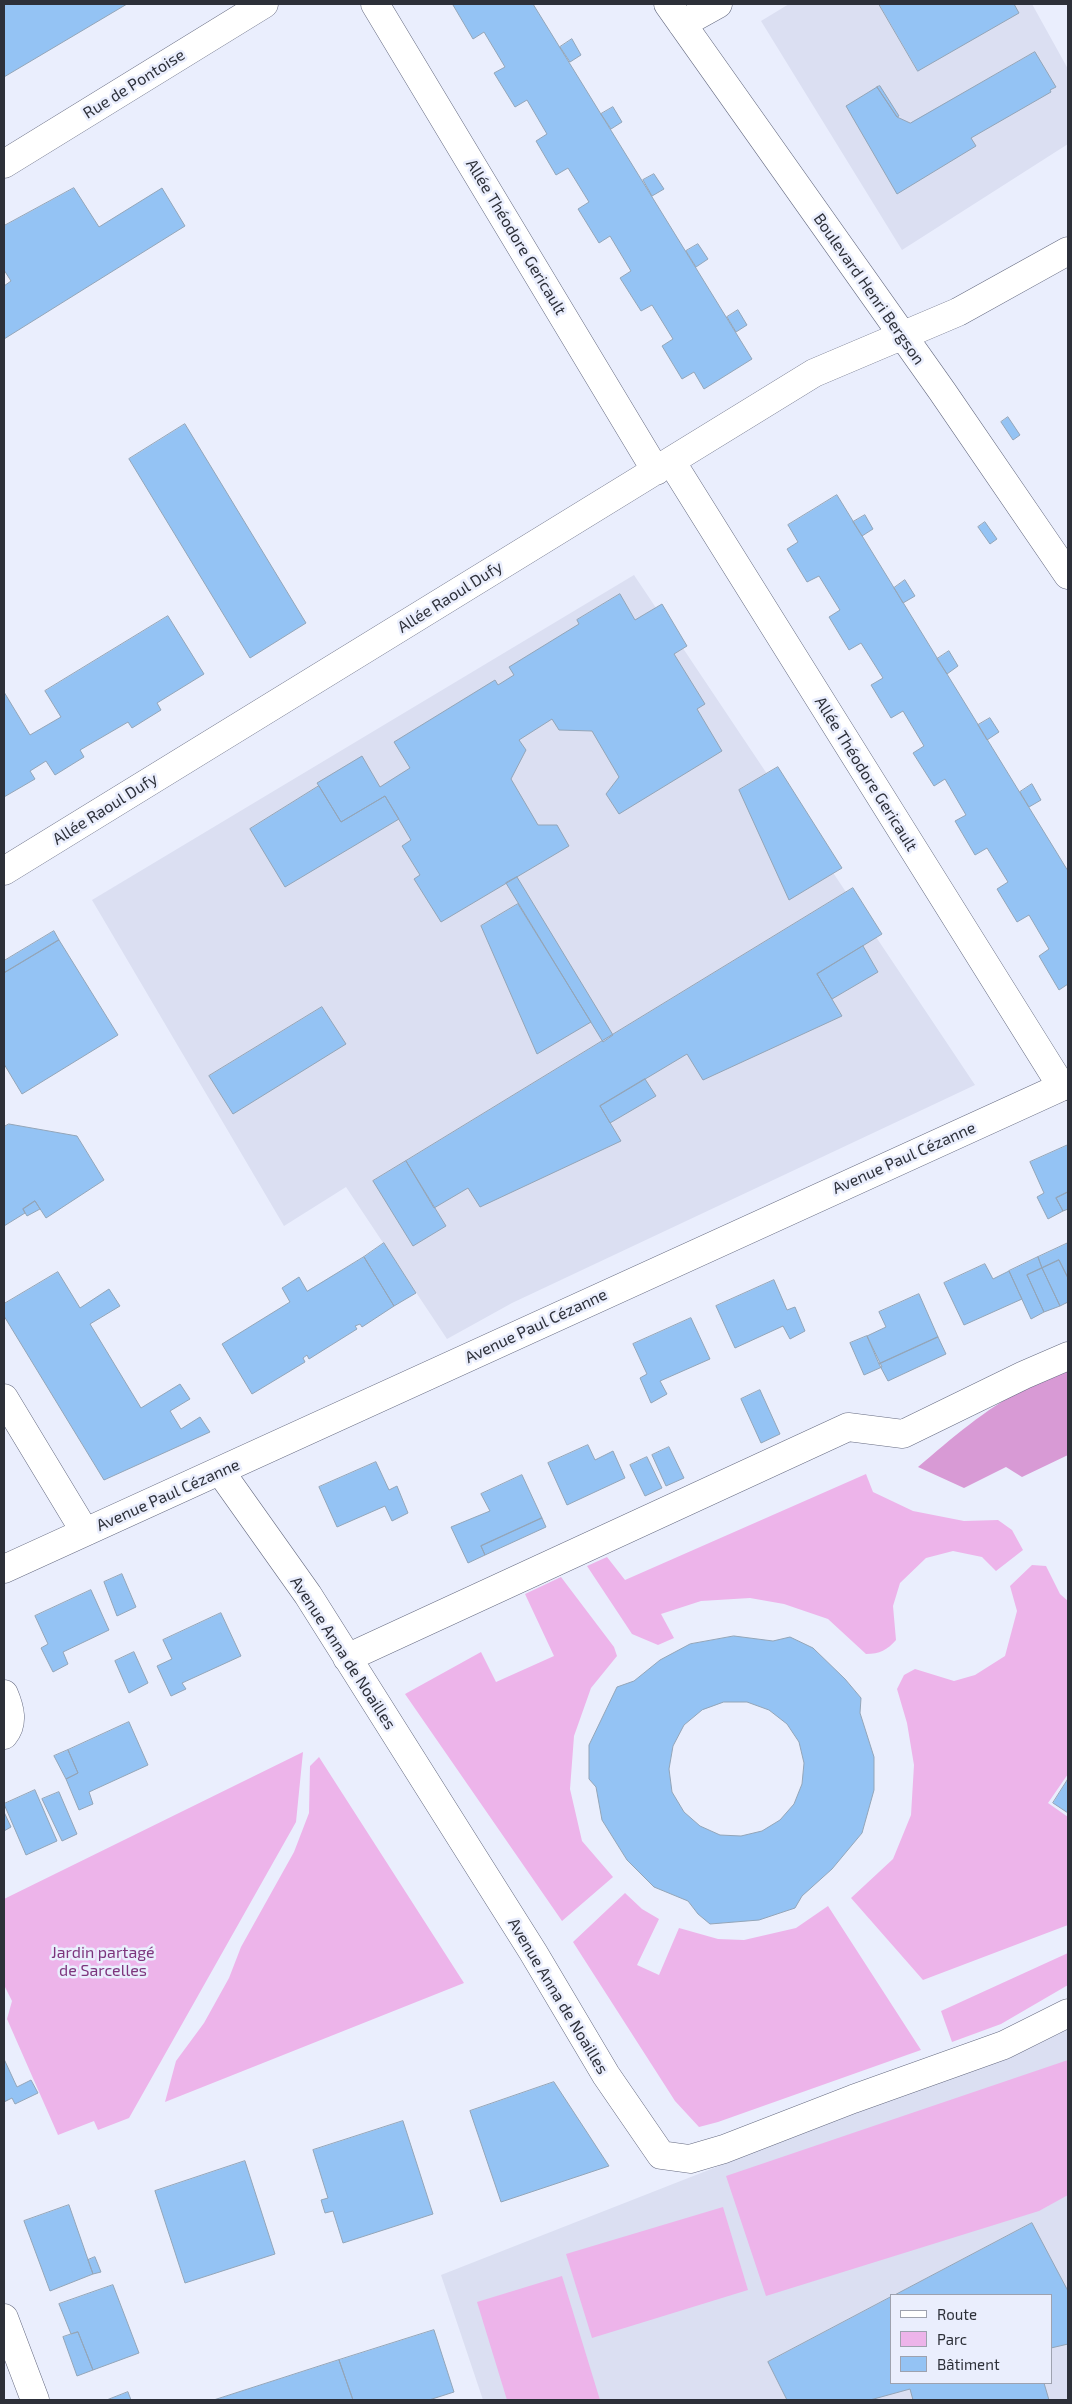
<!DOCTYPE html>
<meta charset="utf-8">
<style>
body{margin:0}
#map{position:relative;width:1072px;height:2404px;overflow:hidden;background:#eaeefd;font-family:"Exo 2",sans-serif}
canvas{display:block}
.frame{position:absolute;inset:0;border:5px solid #2d3039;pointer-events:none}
.legend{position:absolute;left:890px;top:2294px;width:162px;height:90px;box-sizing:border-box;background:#eaeefd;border:1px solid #9ea2af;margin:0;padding:6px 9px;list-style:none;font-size:15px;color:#2d3039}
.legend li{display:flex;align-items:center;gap:10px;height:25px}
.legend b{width:25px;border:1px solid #9ea2af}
</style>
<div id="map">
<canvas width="1072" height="2404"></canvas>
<div class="frame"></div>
<ul class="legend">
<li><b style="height:6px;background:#fff"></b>Route</li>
<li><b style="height:14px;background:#edb4ea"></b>Parc</li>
<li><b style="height:14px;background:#94c3f4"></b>Bâtiment</li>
</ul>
</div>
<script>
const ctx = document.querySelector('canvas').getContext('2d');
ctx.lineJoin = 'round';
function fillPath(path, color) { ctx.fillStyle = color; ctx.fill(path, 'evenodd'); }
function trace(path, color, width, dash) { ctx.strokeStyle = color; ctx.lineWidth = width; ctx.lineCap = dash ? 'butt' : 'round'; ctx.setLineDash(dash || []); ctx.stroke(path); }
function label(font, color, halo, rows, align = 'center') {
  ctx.font = font + ' "Exo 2",sans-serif'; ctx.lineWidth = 5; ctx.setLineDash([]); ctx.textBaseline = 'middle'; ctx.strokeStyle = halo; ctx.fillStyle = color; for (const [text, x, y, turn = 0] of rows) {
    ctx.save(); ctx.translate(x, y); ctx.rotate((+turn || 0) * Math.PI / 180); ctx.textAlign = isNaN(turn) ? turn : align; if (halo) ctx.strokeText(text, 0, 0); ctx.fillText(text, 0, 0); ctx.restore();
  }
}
fillPath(new Path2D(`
 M789,4H1032L1068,69V144L902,250L761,21Z
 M634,575L975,1085L512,1303L447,1339L346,1187L284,1226L92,900Z
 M1068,2029V2400H483L441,2275ZM891,2295H1051V2383H891Z`), '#dbdff2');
fillPath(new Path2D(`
 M866,1474L873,1492L913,1511L964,1521L998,1520L1012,1530L1023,1550L996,1571L982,1557L953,1551L926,1558L900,1583L893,1606L896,1640C887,1650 880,1654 866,1654L828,1619L784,1604L750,1598L701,1601L661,1614L674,1638L658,1645L632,1634L587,1566L607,1557L625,1580Z
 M1032,1565L1046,1566L1060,1594L1068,1601V1774L1048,1803L1068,1817V1925L923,1980L851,1898L893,1859L911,1815L914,1765L907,1723L897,1689L904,1675L915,1669L954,1681L975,1675L1005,1656L1017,1611L1010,1586Z
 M561,1577L614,1647L617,1656L591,1688L574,1736L570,1789L582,1841L613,1877L562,1921L405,1694L481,1652L496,1682L554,1656L525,1594Z
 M303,1752L296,1822L129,2118L98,2130L94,2121L58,2135L7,2019L12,2001L4,1985V1899Z
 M319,1757L464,1983L165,2102L176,2061L204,2023L229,1978L241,1947L294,1852L309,1813L310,1766Z
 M625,1893L642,1909L659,1919L637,1965L659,1975L679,1928L718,1939L744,1940L796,1928L828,1906L921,2050L718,2122L699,2127L675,2101L573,1942Z
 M1068,1953V1985L1001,2024L952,2042L941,2011Z
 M1068,2060V2195L1039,2211L766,2296L726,2176Z
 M723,2207L748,2290L592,2338L566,2254Z
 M562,2276L600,2400H507L477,2302Z`), '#edb4ea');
fillPath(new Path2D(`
 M1068,1371V1455L1022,1477L1006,1467L964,1488L918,1467C951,1439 986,1408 1025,1389C1039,1382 1054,1377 1068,1371Z`), '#d89ad5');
const building = new Path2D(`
 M4,4H127L4,77Z
 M455,4H533L752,359L704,389L694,372L682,379L662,346L673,339L652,305L641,311L620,278L631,271L610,236L599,243L578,209L589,202L568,168L556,175L536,141L547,134L527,100L515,107L494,73L505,67L484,32L473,39L453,5Z
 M879,4H1014L1019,13L918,71Z
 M572,39L581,55L570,62L560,47Z
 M1035,52L1056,87L1050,90L1051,92L971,138L976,146L897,194L846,106L877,87L897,117L910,123Z
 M880,86L899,116L897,117L877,87Z
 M613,107L622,122L611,129L601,114Z
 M654,174L664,189L652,196L643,180Z
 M74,188L99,227L162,188L185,226L4,339V286L11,281L4,270V226Z
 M698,244L708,259L696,267L686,251Z
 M738,310L747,325L736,332L727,317Z
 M1008,417L1020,435L1013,440L1001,422Z
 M185,424L306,623L250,658L129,459Z
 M837,495L1068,871V984L1059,990L1039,956L1049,949L1029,915L1017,922L997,889L1008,882L987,848L975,855L955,821L966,815L945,779L934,786L913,753L924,746L903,711L891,718L871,685L883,678L861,643L849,650L829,617L840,610L819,576L807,582L787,549L798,542L788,525Z
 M865,515L873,529L862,536L853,522Z
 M985,522L997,539L990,544L978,527Z
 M905,580L915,596L903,603L894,588Z
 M620,594L635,620L662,604L687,646L674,654L705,704L697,709L722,751L619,814L606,794L619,777L592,731L559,730L552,719L519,740L526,750L511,779L538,825H557L569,846L441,922L414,879L420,875L402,846L411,840L385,796L341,822L317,783L362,756L380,787L410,768L394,742L495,680L498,685L514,675L509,667L579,624L577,620Z
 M168,616L204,674L157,703L161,710L132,728L128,722L80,750L84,757L55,775L46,761L30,771L35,779L4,797V692L30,735L61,717L45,691Z
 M949,651L958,666L947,674L937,659Z
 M990,718L999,732L987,740L978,725Z
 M778,767L842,868L789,900L739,790Z
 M1032,784L1041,800L1029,807L1020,792Z
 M319,786L341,822L385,796L399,819L285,887L250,829Z
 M517,877L613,1035L603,1042L506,883Z
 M853,888L882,934L817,974L842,1016L703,1080L687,1054L600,1106L621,1141L480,1207L468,1188L434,1208L406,1161Z
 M518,904L591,1022L537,1054L481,926Z
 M54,931L59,940L4,973V961Z
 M59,940L118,1035L22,1094L4,1064V973Z
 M863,946L878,972L832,999L817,974Z
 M322,1007L346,1044L233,1114L209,1076Z
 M645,1079L656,1096L610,1123L600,1106Z
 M9,1124L77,1136L104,1180L46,1218L35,1201L23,1209L25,1213L4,1226V1127Z
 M1068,1145V1192L1056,1198L1063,1211L1048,1219L1037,1197L1044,1193L1030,1162Z
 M406,1161L446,1226L413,1246L373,1181Z
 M1068,1192V1209L1063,1211L1056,1198Z
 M35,1201L40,1209L27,1216L23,1209Z
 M384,1243L416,1293L394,1306L364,1257Z
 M1068,1243V1278L1059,1260L1042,1268L1038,1257Z
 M364,1257L394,1306L362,1327L360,1324L355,1326L357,1329L309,1359L307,1355L303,1358L305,1362L252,1394L222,1344L290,1302L282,1288L299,1277L307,1291Z
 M1038,1257L1042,1268L1027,1275L1044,1312L1031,1319L1009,1271Z
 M1059,1260L1068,1278V1302L1060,1306L1042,1268Z
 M985,1264L993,1279L1009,1271L1022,1299L964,1325L944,1283Z
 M1042,1268L1060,1306L1044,1312L1027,1275Z
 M58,1272L80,1308L109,1289L120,1306L90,1324L141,1408L180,1384L190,1399L170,1411L181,1429L200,1417L210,1432L104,1480L4,1316V1304Z
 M774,1280L787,1310L795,1307L805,1331L790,1339L783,1326L735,1348L716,1306Z
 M919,1294L938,1337L879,1364L867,1336L886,1327L879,1312Z
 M691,1318L710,1359L660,1381L667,1394L651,1403L640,1378L647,1374L633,1344Z
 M867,1336L882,1367L864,1375L850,1343Z
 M938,1337L946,1354L888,1381L879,1364Z
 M760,1390L780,1434L761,1443L741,1399Z
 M588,1445L595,1460L613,1451L625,1478L567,1505L548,1463Z
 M669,1447L684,1478L666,1486L652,1455Z
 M647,1457L662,1488L645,1496L630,1465Z
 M376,1462L389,1490L397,1486L408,1513L392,1521L385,1506L337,1527L319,1487Z
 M522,1475L542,1518L481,1546L485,1555L468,1563L451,1527L490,1511L481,1494Z
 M542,1518L546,1527L485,1555L481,1546Z
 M122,1574L136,1607L117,1616L104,1582Z
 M91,1590L109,1630L63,1652L68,1664L53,1672L41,1648L48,1644L35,1616Z
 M221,1613L241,1656L182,1683L186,1689L171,1696L157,1666L172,1659L163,1640Z
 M734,1636L773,1641L790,1637L813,1648L845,1679L861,1698L860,1713L874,1757V1790L862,1833L832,1869L802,1896L795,1908L759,1920L710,1924L698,1914L688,1901L654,1887L627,1860L602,1820L596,1787L589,1779V1745L617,1687L634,1681L660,1660L690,1644ZM724,1702H747L769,1710L787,1724L799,1742L804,1763L802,1784L794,1804L780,1820L762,1831L741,1836L720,1835L700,1826L684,1812L672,1792L669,1769L673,1746L684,1725L702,1710Z
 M134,1652L148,1683L129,1693L115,1661Z
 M129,1722L148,1765L89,1792L93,1804L79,1810L66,1779L78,1773L68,1750Z
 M68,1750L78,1773L66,1779L54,1756Z
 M1068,1779V1813L1053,1803Z
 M35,1790L57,1841L26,1855L4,1804Z
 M59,1792L77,1834L62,1841L42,1799Z
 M4,1812L11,1827L4,1831Z
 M4,2059L17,2087L31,2080L38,2093L15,2104L12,2098L4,2102Z
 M554,2082L609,2166L501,2202L470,2111Z
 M403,2121L433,2214L343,2243L333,2211L325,2213L321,2200L328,2198L313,2150Z
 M245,2161L275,2254L185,2283L155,2191Z
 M69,2205L93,2274L50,2291L24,2221Z
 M1032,2223L1068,2291V2344L1051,2348V2295H895Z
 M95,2257L101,2272L93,2274L88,2260Z
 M113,2285L139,2353L93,2370L78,2332L71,2334L59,2304Z
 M891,2297V2383H1044L1049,2400H913L910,2389L870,2400H787L768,2362Z
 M434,2330L454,2392L429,2400H353L339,2360Z
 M78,2332L93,2370L77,2376L63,2337Z
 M339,2360L353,2400H214Z
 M128,2392L131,2400H107Z`);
fillPath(building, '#94c3f4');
trace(building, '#93a5b8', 1);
const minor = new Path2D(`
 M375,4L656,471
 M668,4L942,391L1068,575
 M682,24L718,4
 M4,164L264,4
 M671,461L1062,1087
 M4,871L814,373L958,312L1068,251
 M4,1398L85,1532
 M220,1471L308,1595L533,1952L606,2075L661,2155L690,2159L724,2149L853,2099L1004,2045L1068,2013
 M4,1569L1068,1084
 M347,1658L848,1427L903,1434L1024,1375L1068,1356
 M4,1694C10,1708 14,1723 4,1735
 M4,2318L35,2400`);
trace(minor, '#656a80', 29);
trace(minor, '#fff', 28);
label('16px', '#2d3039', '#eaeefd', [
 ["Rue de Pontoise",134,84,-32],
 ["Allée Théodore Gericault",516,237,59],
 ["Boulevard Henri Bergson",869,289,55],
 ["Allée Raoul Dufy",450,597,-32],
 ["Allée Théodore Gericault",866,774,58],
 ["Allée Raoul Dufy",105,809,-32],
 ["Avenue Paul Cézanne",904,1158,-24],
 ["Avenue Paul Cézanne",536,1326,-25],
 ["Avenue Paul Cézanne",168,1495,-24],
 ["Avenue Anna de Noailles",343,1653,57],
 ["Avenue Anna de Noailles",558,1996,59]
]);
label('16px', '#7d357d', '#eaeefd', [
 ["Jardin partagé",103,1953],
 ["de Sarcelles",103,1971]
]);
</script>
